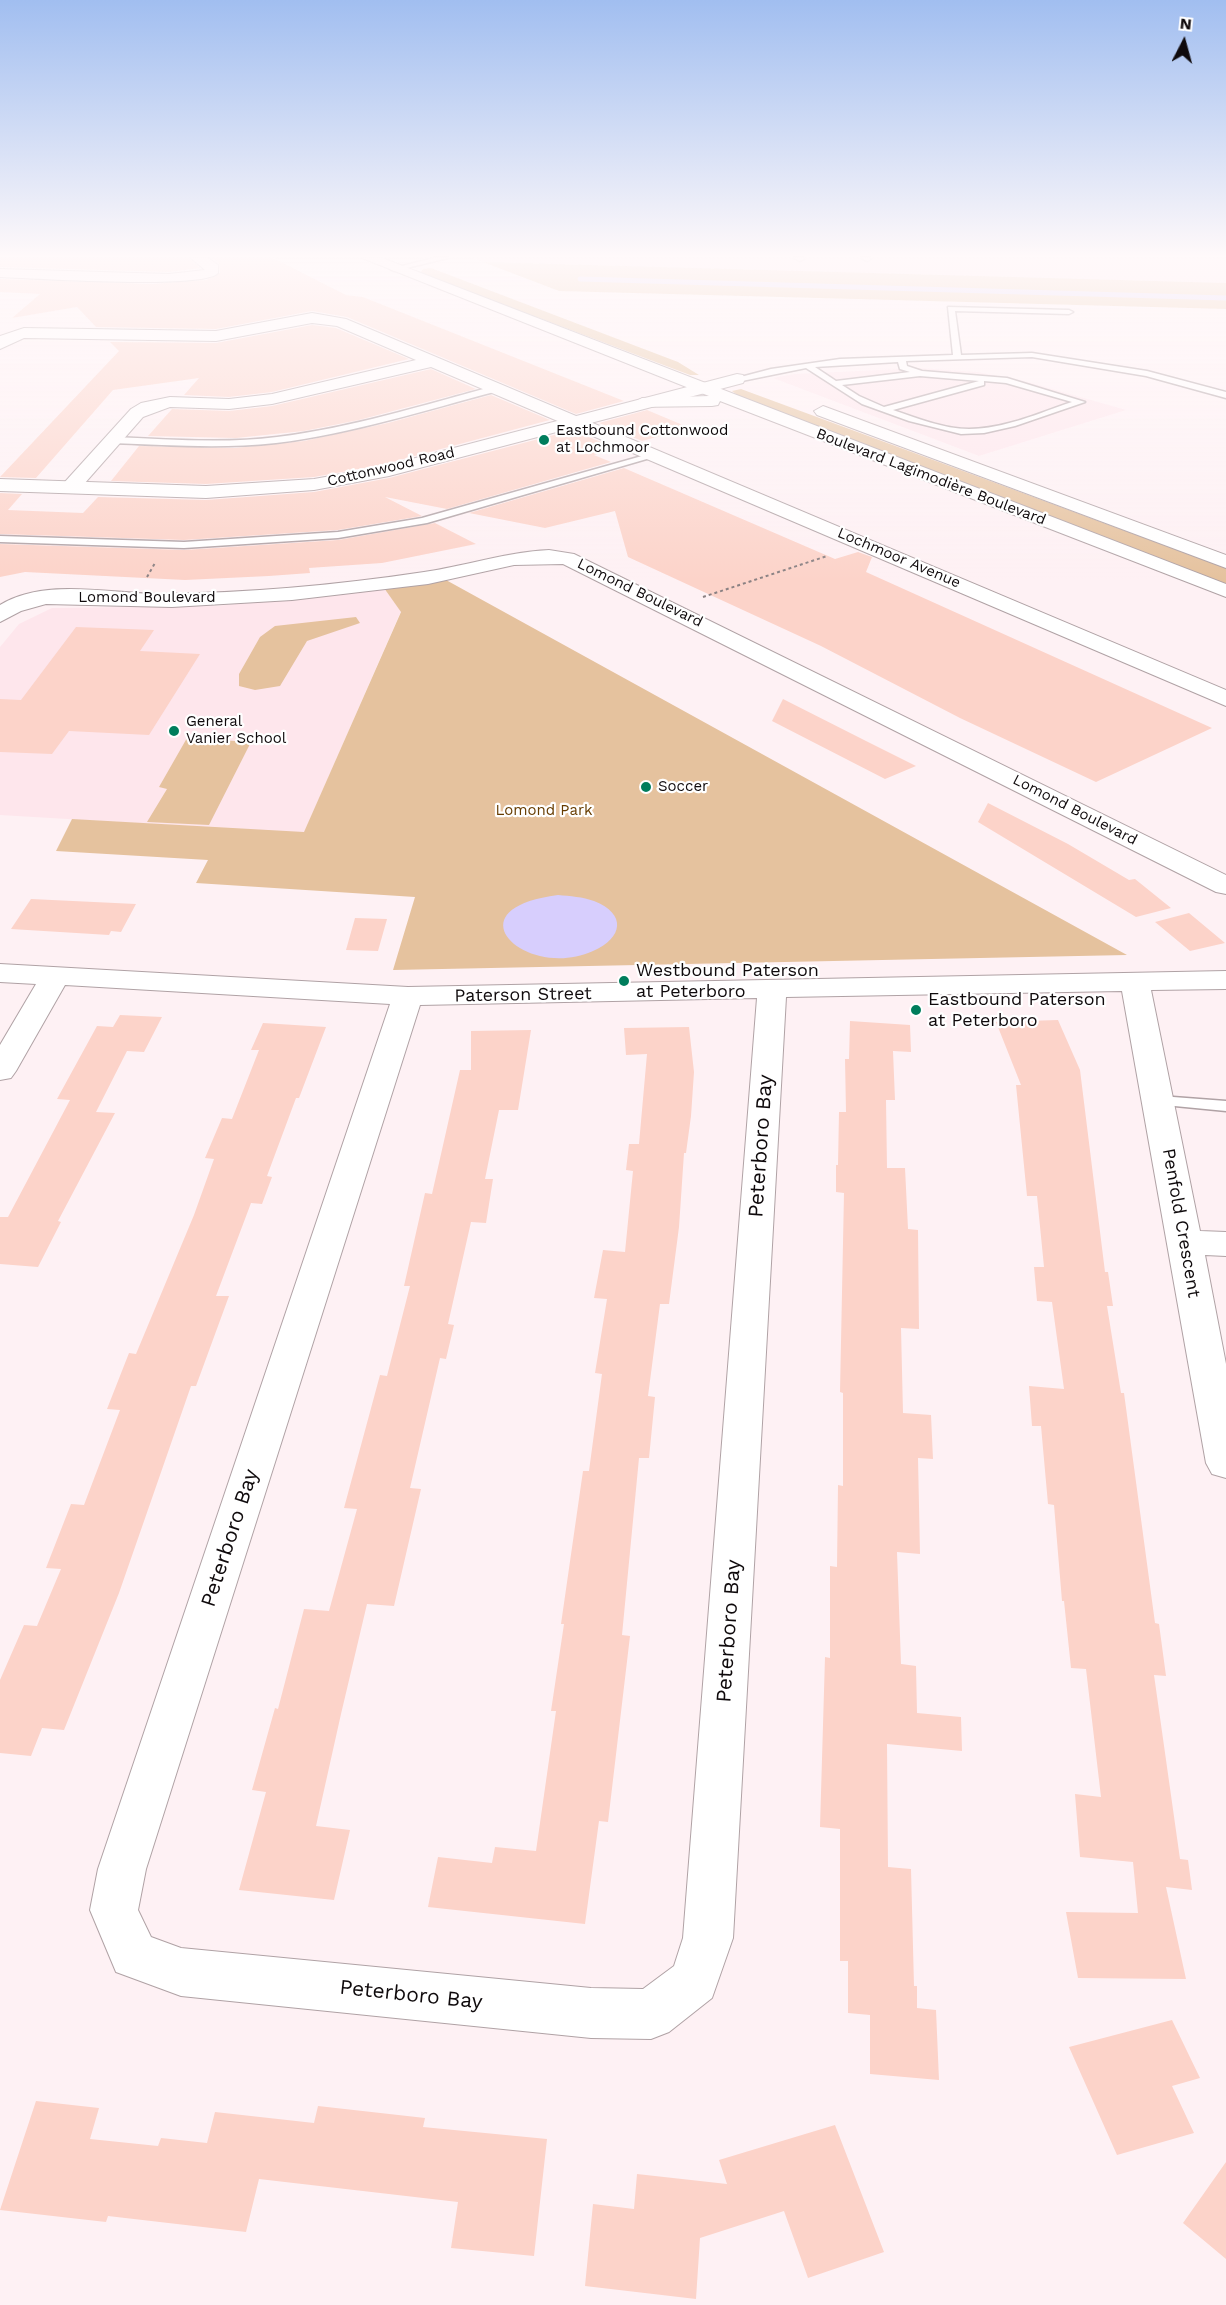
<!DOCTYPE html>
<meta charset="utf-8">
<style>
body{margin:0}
#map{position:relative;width:1226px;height:2305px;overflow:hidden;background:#fef1f4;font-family:"Work Sans",sans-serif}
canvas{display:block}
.north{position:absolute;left:1154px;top:12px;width:60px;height:60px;-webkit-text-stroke:4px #fff;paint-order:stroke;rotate:6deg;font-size:16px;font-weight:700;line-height:24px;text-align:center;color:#0f0a0c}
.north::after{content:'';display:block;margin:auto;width:21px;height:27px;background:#0f0a0c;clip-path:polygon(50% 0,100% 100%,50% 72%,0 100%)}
</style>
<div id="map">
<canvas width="1226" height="2305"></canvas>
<div class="north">N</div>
</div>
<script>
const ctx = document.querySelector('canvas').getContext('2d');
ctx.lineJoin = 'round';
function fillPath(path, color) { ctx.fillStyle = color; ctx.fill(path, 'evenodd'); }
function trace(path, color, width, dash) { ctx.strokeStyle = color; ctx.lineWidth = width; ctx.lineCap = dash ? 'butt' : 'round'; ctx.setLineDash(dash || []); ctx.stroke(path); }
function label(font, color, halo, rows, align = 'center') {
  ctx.font = font + ' "Work Sans",sans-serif'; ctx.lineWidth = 4.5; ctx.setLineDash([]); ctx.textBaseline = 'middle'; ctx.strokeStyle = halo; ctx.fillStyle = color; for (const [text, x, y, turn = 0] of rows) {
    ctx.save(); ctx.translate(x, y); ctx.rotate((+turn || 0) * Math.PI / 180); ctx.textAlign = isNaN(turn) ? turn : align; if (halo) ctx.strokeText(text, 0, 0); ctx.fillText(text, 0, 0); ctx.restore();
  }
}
fillPath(new Path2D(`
 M474,258H1226V283L483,262Z
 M920,368L978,372L1024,381L1126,410L979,456L773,378L794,374Z
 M384,588L401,611L304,833L0,815V647L19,624L52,608L217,606Z`), '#fee6ec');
fillPath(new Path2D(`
 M483,262L1226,283V309L559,291Z
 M431,268L678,362L699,375H690L420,273L423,269Z
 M741,389L1226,568V584L742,399L732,391Z
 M446,580L1127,955L393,970L415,897L196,883L208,860L56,851L72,819L304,832L401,612L384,588Z
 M356,617L360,623L307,641L280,686L255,690L239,686V674L260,637L275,626Z
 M187,738L251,742L209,825L147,822L167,789L159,787Z`), '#e5c29e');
fillPath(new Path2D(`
 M558,895C570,896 583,897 594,901C627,914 623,938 593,951C527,981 448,909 558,895Z`), '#d7cefd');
trace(new Path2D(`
 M580,279L1226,298`), '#d7cefd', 5);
fillPath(new Path2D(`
 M0,258H189L200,268L169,272L0,267Z
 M212,258H273L346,295L363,297L624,401L576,414L347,317L312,311L216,329L96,327L77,307L12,318L40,294L0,292V279L151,284L206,280L220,273L219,263Z
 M312,325L336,328L409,359L272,392L229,397L184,395L199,378L113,390L36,478L0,477L119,351L110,342L216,343Z
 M431,369L476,389L359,420L304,431L236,438L148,436L172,409L229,411L272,406Z
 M491,395L550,420L381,465L314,477L206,484L111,481L139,446L235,448L304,441L388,423Z
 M647,410L690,428L642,441L599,423Z
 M573,430L617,449L594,455L611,462L447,509L385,497L422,516L338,530L184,540L0,534V493L22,494L8,510L83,513L98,497L206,500L314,492L389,478Z
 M624,468L835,559L858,552L872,557L866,572L1212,728L1096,782L960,718L821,646L628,557L615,511L545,528L469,513Z
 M435,523L476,544L382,563L309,568L310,573L269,576L185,580L25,572L0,577V544L184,550L338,540Z
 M76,627L154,630L140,651L200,654L149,735L69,731L52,754L0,752V699L21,700Z
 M783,699L866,741L916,766L885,779L772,721Z
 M988,803L1068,844L1129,880L1135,879L1171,908L1136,917L978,822Z
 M31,899L136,904L121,932L111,931L109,935L11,929Z
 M1189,913L1225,943L1190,951L1155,922Z
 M355,918L387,919L378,951L346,950Z
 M120,1015L162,1017L144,1052L127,1051L96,1112L115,1113L58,1221L61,1222L38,1267L0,1264V1217H8L70,1100L57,1099L97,1026L113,1027Z
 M1058,1020L1080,1070L1105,1272H1108L1113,1306H1107L1121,1393H1124L1155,1623L1159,1624L1166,1676L1154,1675L1180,1859L1188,1860L1192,1890L1166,1887L1186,1979L1078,1978L1066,1912L1138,1913L1133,1862L1080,1857L1075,1794L1101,1797L1086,1669L1071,1668L1064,1601H1062L1054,1505L1048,1504L1041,1426H1032L1029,1386L1064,1389L1052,1302L1037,1301L1034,1267H1044L1037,1196H1027L1016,1085H1021L996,1022Z
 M850,1021L910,1025L911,1052L893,1051L895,1100H886L887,1168H905L908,1229L918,1230L919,1329L901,1328L903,1413L931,1415L933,1459L918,1458L920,1554L897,1552L901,1664L916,1666L917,1713L961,1717L962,1751L887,1744L888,1867L911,1869L914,1986H917V2008L936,2010L939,2080L870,2074V2015L848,2013V1961H840V1829L820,1827L825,1657L830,1658V1566L837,1567L838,1485L843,1486V1393L840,1392L844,1193L836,1192V1165H838L839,1112H846L845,1059H849Z
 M263,1023L326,1027L299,1098H296L267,1176L272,1177L262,1204L251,1203L216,1296H229L196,1386H191L119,1593L64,1730L42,1728L31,1756L0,1753V1680L24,1625L37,1626L61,1569L46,1568L71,1504L84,1505L120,1410L107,1409L129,1353L136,1354L194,1215L214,1159L205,1158L222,1118L232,1119L259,1050H251Z
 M689,1027L694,1072L691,1116L686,1153H684L679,1227L669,1304H660L648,1396L655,1397L649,1458H639L622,1635L630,1636L608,1822L599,1821L585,1924L428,1907L438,1857L492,1863L495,1847L536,1851L556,1711H551L564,1624H561L583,1471H589L602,1374L595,1373L607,1299L594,1298L603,1250L625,1252L633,1171L626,1170L629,1144H639L647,1054L626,1055L624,1028Z
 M531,1030L518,1110H499L485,1179H493L486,1223L471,1222L448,1324L454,1325L446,1359L440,1358L410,1488L421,1489L394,1606L367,1604L341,1714L316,1826L350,1830L334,1900L239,1890L266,1792L252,1790L275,1708L278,1709L304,1609L329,1611L357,1509L344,1508L380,1375L387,1376L410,1286H404L425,1193L432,1194L460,1070H471V1031Z
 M1172,2020L1200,2078L1172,2086L1194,2133L1117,2155L1069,2047Z
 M36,2101L99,2108L90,2139L158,2146L161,2138L207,2143L215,2112L314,2123L318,2106L425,2118L423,2127L547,2139L534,2256L451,2248L458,2202L259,2179L246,2232L108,2216L106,2222L0,2210Z
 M835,2125L884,2252L808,2278L784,2211L700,2238L696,2299L585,2286L593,2204L634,2209L637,2174L727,2184L719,2160Z
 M1226,2162V2259L1183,2223Z`), '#fcd3c9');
const service = new Path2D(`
 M434,258H448L394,271L390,269Z
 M794,258H803L804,259L800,261Z
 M861,258H870L871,259L867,261Z
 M948,307L1069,310L1073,312L1069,314L955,311L961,355L1032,353L1147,371L1226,392V398L1146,376L1032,357L906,361L907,366L922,371L1007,378L1085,402L1015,426L984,433L961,434L909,421L862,404L806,368L737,382L733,379L771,369L840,359L953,355ZM898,362L900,369L910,372L836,381L815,367ZM920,376L979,381L884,407L859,396L842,385ZM984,381L1006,383L1072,402C1039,413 1004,429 969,429C944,429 916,418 893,410L984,385Z
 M495,386L498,391C425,410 351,434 276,443C221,449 167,445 112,443L107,440L112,437C167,439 222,444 277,437C351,428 423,405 495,386Z
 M649,454L657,456L427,523L338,538L184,548L0,542V536L184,542L338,532L422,518Z
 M1160,1096L1226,1101V1111L1154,1104L1152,1101L1154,1098Z`);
const minor = new Path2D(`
 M191,258H208L218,265V273C203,290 32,278 0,277V269L169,274L205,270Z
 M312,313L346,319L1226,690V706L431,367L272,404L229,409L170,407L143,417L77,492H63L60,488L63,484L131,409L141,403L170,397L229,399L272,394L416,360L337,326L312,323L216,341L24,338L0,349V336L24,328L216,331Z
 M549,550L574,554L1226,875V894L1216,892L563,564L514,565L428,584L292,600L172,607L46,604L21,611L0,622V605C45,577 111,594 161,594C249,593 337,585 424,572C466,566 506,552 549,550Z
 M0,964L408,987L1226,971V989L1151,990L1200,1231L1226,1232V1256L1205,1255L1226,1364V1478L1212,1474L1206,1463L1122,991L786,997L733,1938L712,1998L669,2032L651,2039L591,2038L181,1996L116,1972L90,1910L98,1869L390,1004L65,985L16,1071L11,1078L0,1080V1045L36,984L0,982ZM757,998L683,1938L674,1966L643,1989L591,1988L181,1948L151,1937L138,1910L146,1869L420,1005Z`);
const tertiary = new Path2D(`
 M737,374L743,375L745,379L743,383L389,476L314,490L206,498L0,491V479L206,486L314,479L381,467Z`);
const primary = new Path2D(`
 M362,258H382L1226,584V597L720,401L718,405L712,406L636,407L633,403L642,398L709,396Z
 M823,406L1226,555V568L817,415L814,411Z`);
trace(service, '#b0a2a5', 3);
trace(minor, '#b0a2a5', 2);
trace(tertiary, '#b0a2a5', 2);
trace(primary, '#b0a2a5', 2);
trace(new Path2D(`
 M147,577L155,563
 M703,597L827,556`), '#8a8183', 2, [3, 3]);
fillPath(service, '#fff');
fillPath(minor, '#fff');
fillPath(tertiary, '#fff');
fillPath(primary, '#fff');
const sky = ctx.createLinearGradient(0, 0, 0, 581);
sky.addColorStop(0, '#a1bef0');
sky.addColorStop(0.44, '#fff9fa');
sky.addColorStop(1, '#fff9fa00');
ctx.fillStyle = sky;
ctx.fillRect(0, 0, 1226, 581);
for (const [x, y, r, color] of [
 [544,440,6,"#007d5c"],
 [174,731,6,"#007d5c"],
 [646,787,6,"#007d5c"],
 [624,981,6,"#007d5c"],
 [916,1010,6,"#007d5c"]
]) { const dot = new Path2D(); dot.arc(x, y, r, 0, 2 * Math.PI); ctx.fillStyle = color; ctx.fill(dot); trace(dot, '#fff', 2); }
label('15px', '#0f0a0c', '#fff', [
 ["Eastbound Cottonwood",556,431],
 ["at Lochmoor",556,448],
 ["General",186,722],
 ["Vanier School",186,739],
 ["Soccer",658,787]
], 'left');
label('15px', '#0f0a0c', '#fff', [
 ["Cottonwood Road",391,467,-13],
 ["Boulevard Lagimodière Boulevard",931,477,21],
 ["Lochmoor Avenue",899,558,23],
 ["Lomond Boulevard",640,593,26],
 ["Lomond Boulevard",147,598],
 ["Lomond Boulevard",1075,810,27]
]);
label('15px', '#663c00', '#fff', [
 ["Lomond Park",544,811]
]);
label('18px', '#0f0a0c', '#fff', [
 ["Westbound Paterson",636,971],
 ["at Peterboro",636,992],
 ["Eastbound Paterson",928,1000],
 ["at Peterboro",928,1021]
], 'left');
label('18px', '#0f0a0c', '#fff', [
 ["Paterson Street",523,995,-1],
 ["Penfold Crescent",1181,1223,80]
]);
label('21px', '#0f0a0c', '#fff', [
 ["Peterboro Bay",761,1146,-86],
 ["Peterboro Bay",230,1538,-72],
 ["Peterboro Bay",729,1631,-86],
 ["Peterboro Bay",411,1995,6]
]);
</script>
